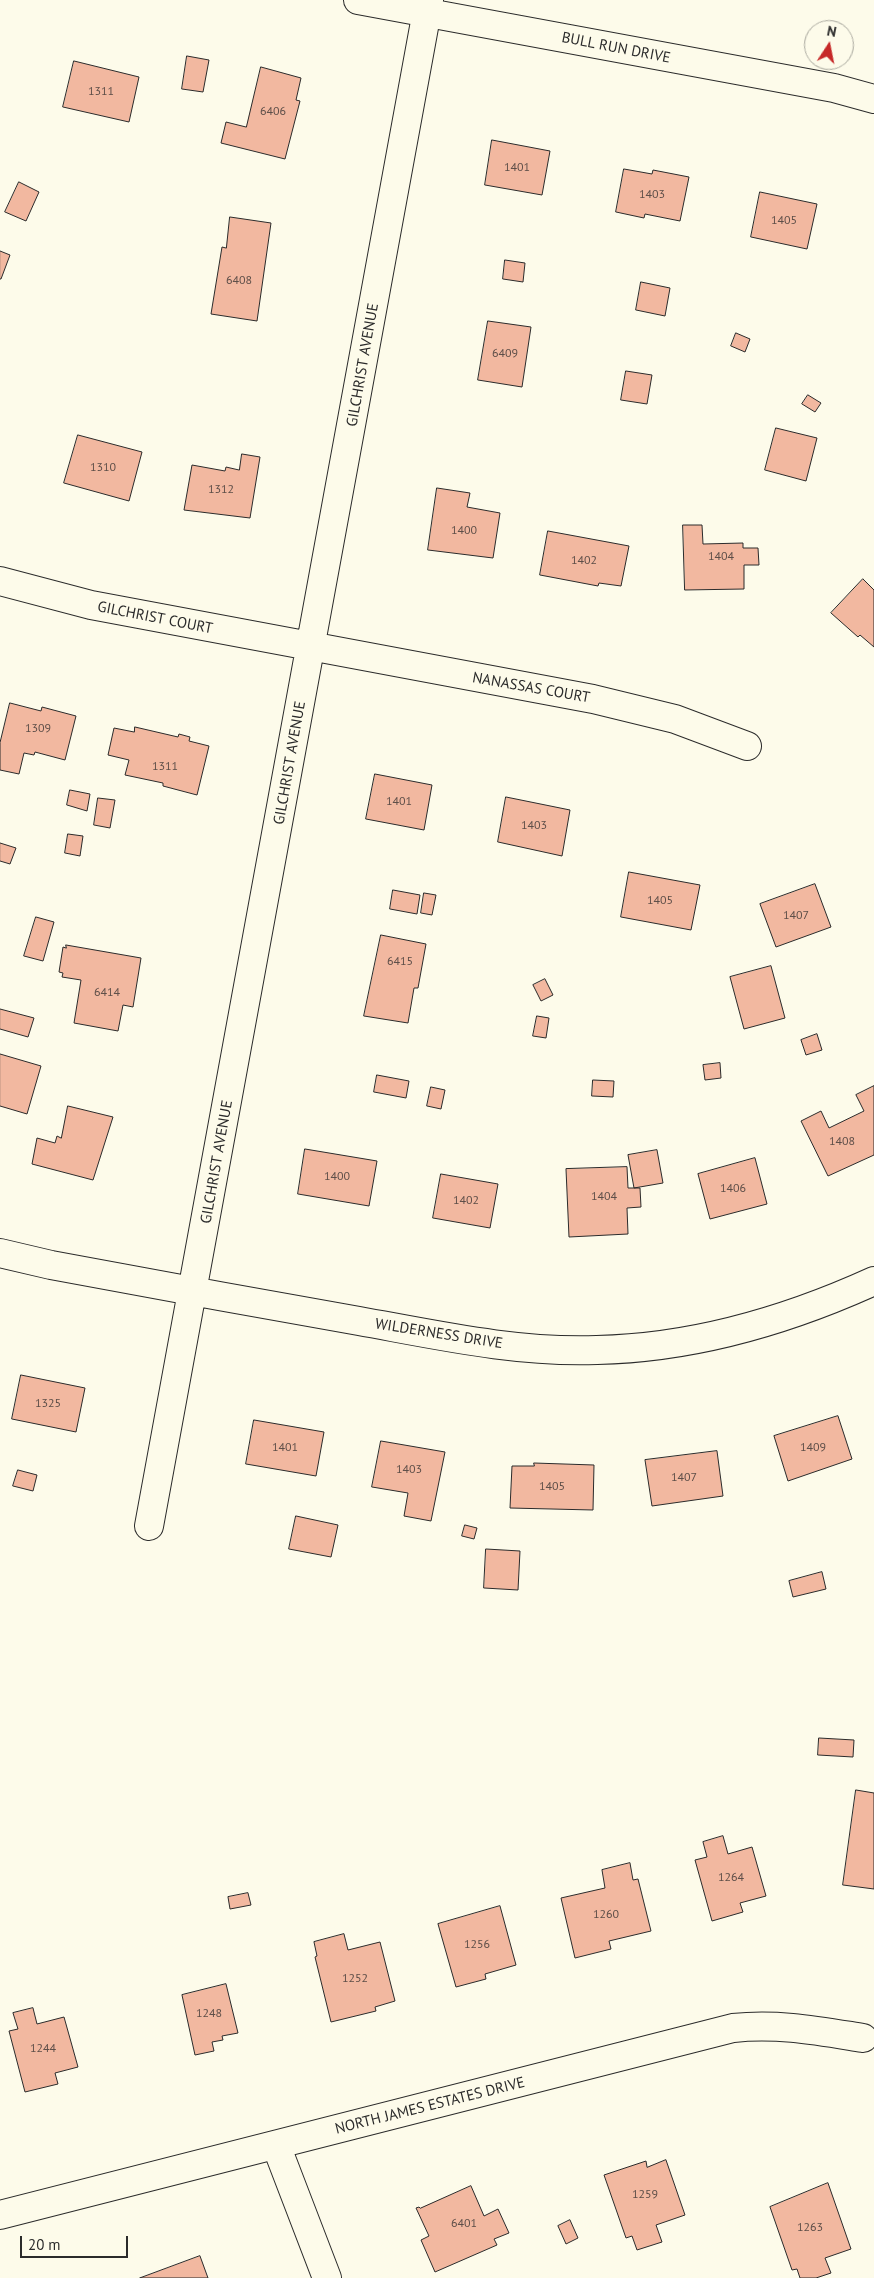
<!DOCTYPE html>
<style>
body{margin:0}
#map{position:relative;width:874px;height:2278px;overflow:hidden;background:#fdfbea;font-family:"PT Sans",sans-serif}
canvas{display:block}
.north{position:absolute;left:804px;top:20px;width:50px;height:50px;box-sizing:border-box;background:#fdfbea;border:1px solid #a9a89e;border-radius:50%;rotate:11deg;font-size:14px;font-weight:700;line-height:20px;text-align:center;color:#2b2b2b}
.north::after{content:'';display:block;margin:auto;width:18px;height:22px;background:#c62828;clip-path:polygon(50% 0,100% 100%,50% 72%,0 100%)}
.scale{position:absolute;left:20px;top:2236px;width:108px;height:22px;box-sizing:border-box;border:2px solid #2b2b2b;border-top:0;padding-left:6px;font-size:15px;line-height:18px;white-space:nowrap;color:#2b2b2b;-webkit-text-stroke:4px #fdfbea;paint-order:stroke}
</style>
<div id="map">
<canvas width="874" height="2278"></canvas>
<div class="north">N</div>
<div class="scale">20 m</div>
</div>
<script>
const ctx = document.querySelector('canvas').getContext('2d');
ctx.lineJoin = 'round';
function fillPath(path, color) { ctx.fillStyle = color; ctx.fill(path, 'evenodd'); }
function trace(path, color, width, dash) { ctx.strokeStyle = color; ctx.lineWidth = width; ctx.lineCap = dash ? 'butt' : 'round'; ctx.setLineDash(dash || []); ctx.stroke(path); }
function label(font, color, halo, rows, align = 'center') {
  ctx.font = font + ' "PT Sans",sans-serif'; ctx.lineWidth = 4; ctx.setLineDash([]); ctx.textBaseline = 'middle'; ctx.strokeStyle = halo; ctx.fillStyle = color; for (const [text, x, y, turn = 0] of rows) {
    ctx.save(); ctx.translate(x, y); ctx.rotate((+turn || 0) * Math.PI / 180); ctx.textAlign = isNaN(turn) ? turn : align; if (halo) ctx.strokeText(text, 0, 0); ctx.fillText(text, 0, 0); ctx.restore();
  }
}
const building = new Path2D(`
 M187,56L209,60L203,92L182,89Z
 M74,61L139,77L129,122L63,107Z
 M261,67L301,78L296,100L300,101L285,159L221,143L226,122L246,127Z
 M492,140L550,151L542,195L485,185Z
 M624,169L652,174L653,170L689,177L680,221L645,214L644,218L616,212Z
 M19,182L39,192L26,221L5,212Z
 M760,192L817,204L807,249L751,237Z
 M230,217L271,223L257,321L211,314L222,247L226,248Z
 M0,251L10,255L1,279H0Z
 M505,260L525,263L523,282L503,279Z
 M641,282L670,288L665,316L636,310Z
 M488,321L531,327L522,387L478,380Z
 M736,333L750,339L745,352L731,346Z
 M626,371L652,375L647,404L621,400Z
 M808,395L821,403L815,412L802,404Z
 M776,428L817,438L806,481L765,470Z
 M78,435L142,452L129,501L64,483Z
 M242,454L260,457L250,518L184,510L192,465L225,471L226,467L239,470Z
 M437,488L470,493L467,507L500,513L493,558L428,550Z
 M683,525H702L703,544L743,543V548H758L759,565H744V589L685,590Z
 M548,531L629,546L621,586L599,583L598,586L540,575Z
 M863,579L874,590V647L860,635L858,637L831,613Z
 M10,703L41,711L42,707L76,716L65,760L35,752L34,755L24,753L19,774L0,770V743Z
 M135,727L178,737L179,734L190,737L189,741L209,746L197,795L163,786V783L125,775L129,760L108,755L114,728L134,732Z
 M375,774L432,785L424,830L366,819Z
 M70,790L90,794L87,811L67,805Z
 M506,797L570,810L562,856L498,842Z
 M98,798L115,800L110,828L94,825Z
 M68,834L83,836L80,856L65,853Z
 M0,843L16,848L10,864L0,861Z
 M629,872L700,885L691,930L621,917Z
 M815,884L831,927L776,947L760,904Z
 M393,890L420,895L417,914L390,909Z
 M424,893L436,895L432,915L421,913Z
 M36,917L54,922L43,961L24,956Z
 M381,935L426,944L418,988H414L408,1023L364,1016Z
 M66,945L141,958L133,1007L123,1005L118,1031L74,1023L81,980L62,977L63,973L59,972L63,947L66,948Z
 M771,966L785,1018L744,1029L730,977Z
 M545,979L553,995L541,1001L533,985Z
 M0,1009L34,1018L28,1037L0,1029Z
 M537,1016L549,1018L546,1038L533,1036Z
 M817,1034L822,1050L806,1055L801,1040Z
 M0,1054L41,1066L27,1114L0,1106Z
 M720,1063L721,1078L705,1080L703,1065Z
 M377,1075L409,1081L406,1098L374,1092Z
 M593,1080L614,1081L613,1097L592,1096Z
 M874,1086V1155L828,1176L801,1121L821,1111L829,1128L864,1111L856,1095Z
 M431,1087L445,1090L441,1109L427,1106Z
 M68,1106L113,1117L93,1180L32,1164L37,1138L55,1143L57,1136L61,1138Z
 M305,1149L377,1161L369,1206L298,1194Z
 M657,1150L663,1183L634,1188L628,1155Z
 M755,1158L767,1204L710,1219L698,1174Z
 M627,1167L628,1188H640L641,1207L627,1208L628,1234L569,1237L566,1169Z
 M441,1174L498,1184L490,1228L433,1218Z
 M21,1375L85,1388L76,1432L12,1419Z
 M838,1416L852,1459L788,1481L774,1436Z
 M254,1420L324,1432L316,1476L246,1464Z
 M381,1441L445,1452L431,1521L404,1516L408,1493L372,1487Z
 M717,1451L723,1496L652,1506L645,1460Z
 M534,1463L594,1465L593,1510L510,1508L512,1466H534Z
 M18,1470L37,1475L33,1491L13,1486Z
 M296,1516L338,1525L331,1557L289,1549Z
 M465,1525L477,1528L474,1539L462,1536Z
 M486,1549L520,1551L518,1590L484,1588Z
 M822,1572L826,1589L793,1597L789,1581Z
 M819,1738L854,1740L853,1757L818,1755Z
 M856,1790L874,1793V1889L843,1885Z
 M723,1836L728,1854L752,1847L766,1896L740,1903L743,1912L712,1921L695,1860L707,1857L703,1842Z
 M630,1863L633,1880L638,1879L651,1931L609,1941L611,1949L575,1958L561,1898L605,1888L602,1870Z
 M248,1893L251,1905L230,1909L228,1897Z
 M500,1906L516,1965L485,1974L486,1979L456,1987L438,1924Z
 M344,1934L348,1950L380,1942L395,2001L375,2007L376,2011L331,2022L315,1957L317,1956L314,1942Z
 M226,1984L238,2033L222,2036L223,2040L212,2042L214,2051L195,2055L182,1995Z
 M33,2008L37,2024L64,2017L78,2067L55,2073L58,2084L25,2092L9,2031L18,2029L13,2013Z
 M666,2160L685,2215L656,2225L662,2242L637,2250L632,2236L626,2238L604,2175L646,2161L647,2167Z
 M828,2183L851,2249L825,2258L831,2273L816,2278H800L797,2269L792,2270L770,2207Z
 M471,2186L484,2216L498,2209L509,2233L494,2239L497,2245L435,2272L421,2240L429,2236L416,2208L419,2207L420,2208Z
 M570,2220L578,2238L566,2244L558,2226Z
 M200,2256L208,2278H140Z`);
fillPath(building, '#f2b8a0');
trace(building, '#2b2b2b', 1);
const minor = new Path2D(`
 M358,0L834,88L874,99
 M0,581L91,605L593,699L675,719L747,746
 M0,1253L51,1265C154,1284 256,1303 359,1321C437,1335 517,1353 597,1350C694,1348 786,1321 874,1281
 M149,1526L429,0
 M276,2145L327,2278
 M0,2215L733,2028C778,2023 819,2031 863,2038`);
trace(minor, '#2b2b2b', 30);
trace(minor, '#fdfbea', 28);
label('12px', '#5d4e48', null, [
 ["1311",101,92],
 ["6406",273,112],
 ["1401",517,168],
 ["1403",652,195],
 ["1405",784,221],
 ["6408",239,281],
 ["6409",505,354],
 ["1310",103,468],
 ["1312",221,490],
 ["1400",464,531],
 ["1404",721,557],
 ["1402",584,561],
 ["1309",38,729],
 ["1311",165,767],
 ["1401",399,802],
 ["1403",534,826],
 ["1405",660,901],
 ["1407",796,916],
 ["6415",400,962],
 ["6414",107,993],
 ["1408",842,1142],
 ["1400",337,1177],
 ["1406",733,1189],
 ["1404",604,1197],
 ["1402",466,1201],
 ["1325",48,1404],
 ["1401",285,1448],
 ["1409",813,1448],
 ["1403",409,1470],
 ["1407",684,1478],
 ["1405",552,1487],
 ["1264",731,1878],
 ["1260",606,1915],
 ["1256",477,1945],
 ["1252",355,1979],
 ["1248",209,2014],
 ["1244",43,2049],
 ["1259",645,2195],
 ["6401",464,2224],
 ["1263",810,2228]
]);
label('15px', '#2b2b2b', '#fdfbea', [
 ["BULL RUN DRIVE",616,48,11],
 ["GILCHRIST AVENUE",363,365,-80],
 ["GILCHRIST COURT",155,618,11],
 ["NANASSAS COURT",531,688,10],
 ["GILCHRIST AVENUE",290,763,-80],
 ["GILCHRIST AVENUE",217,1162,-80],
 ["WILDERNESS DRIVE",439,1334,9],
 ["NORTH JAMES ESTATES DRIVE",430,2106,-14]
]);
</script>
